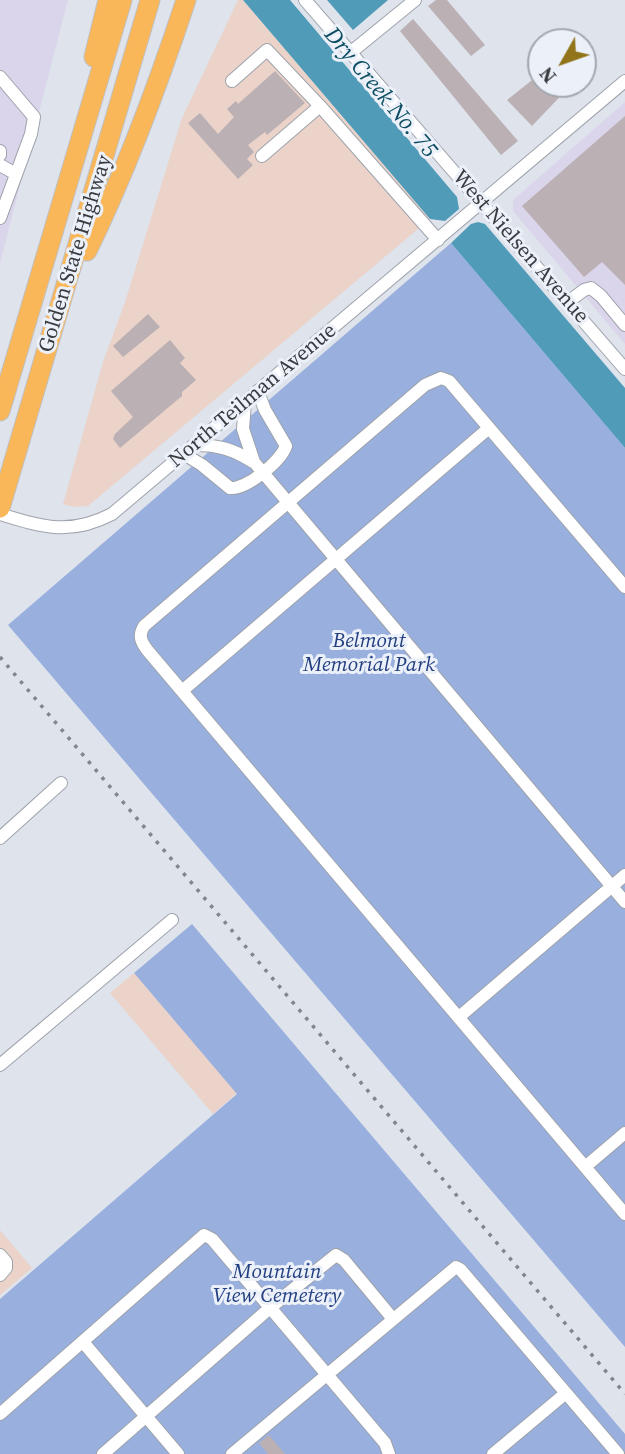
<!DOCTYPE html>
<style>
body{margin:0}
#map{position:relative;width:625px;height:1454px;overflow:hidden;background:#dee3ec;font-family:"Source Serif 4",serif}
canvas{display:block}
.north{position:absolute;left:527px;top:28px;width:70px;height:70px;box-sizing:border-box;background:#ebf0f9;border:2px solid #a4a8ae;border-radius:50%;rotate:230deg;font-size:19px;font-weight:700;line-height:28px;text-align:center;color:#393b3e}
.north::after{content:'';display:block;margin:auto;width:24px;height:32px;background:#92741a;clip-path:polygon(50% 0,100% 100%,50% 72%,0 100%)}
</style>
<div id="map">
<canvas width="625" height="1454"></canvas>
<div class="north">N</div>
</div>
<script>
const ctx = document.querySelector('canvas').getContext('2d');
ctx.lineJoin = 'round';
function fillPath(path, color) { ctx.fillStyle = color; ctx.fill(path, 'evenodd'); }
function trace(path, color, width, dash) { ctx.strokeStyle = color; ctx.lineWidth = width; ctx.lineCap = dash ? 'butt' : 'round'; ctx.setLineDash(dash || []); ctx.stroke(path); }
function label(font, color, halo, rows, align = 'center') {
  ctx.font = font + ' "Source Serif 4",serif'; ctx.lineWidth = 6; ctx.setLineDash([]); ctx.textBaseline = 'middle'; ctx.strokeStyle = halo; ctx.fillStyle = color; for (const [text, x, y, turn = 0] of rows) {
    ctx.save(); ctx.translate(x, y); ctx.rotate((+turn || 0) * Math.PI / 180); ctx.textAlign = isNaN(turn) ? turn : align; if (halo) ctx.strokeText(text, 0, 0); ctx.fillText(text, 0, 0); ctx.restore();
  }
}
fillPath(new Path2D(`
 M238,0H243L430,219L88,506L74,507L63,504L103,362L125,302L182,118Z
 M134,973L237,1093L213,1114L110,993Z
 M0,1230L32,1268L0,1295Z`), '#ebd3c9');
fillPath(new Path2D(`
 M0,0H68L0,263Z
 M625,102V344L513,211V200Z`), '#dbd5eb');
fillPath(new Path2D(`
 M451,243L625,448V1347L8,625Z
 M192,924L625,1434V1454H0V1299L237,1094L134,973Z`), '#99afdd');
fillPath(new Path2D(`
 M243,0H290L457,197L459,209L445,221L430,219Z
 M327,0H388L353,30Z
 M478,222L485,224L625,388V448L451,243L471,224Z`), '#509bb8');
fillPath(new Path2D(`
 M436,0H447L485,45L471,56L428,6Z
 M413,19L518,141L501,155L400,31Z
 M275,71L305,103L267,135L265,132L248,145L254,152L247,159L253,165L238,179L188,123L200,113L218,134L234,117L227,109L236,101L238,104Z
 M541,73V84H572L532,126L507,100Z
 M625,116V285L602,262L584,277L522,206Z
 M148,314L160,327L123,357L113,346Z
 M170,340L185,358L180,363L196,380L182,392V396L120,448L113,439L115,434L133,417L111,391Z
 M269,1435L285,1454H268L259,1443Z`), '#bbb0b4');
const minor = new Path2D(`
 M305,0L625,369
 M350,53L415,0
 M0,77L34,117L31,134L0,218
 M232,81L267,50L320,106
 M0,151V155
 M262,156L320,106L438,240
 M0,165L16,174
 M568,302L584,290L591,288L601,296L625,325
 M245,402L243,429L254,462L625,902
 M195,445C218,445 233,449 253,462
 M184,454L202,465L230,488C246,490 281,461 286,446L265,410L258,392
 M0,514C42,527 70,536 112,514L625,81
 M625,587L449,381L441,378L425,385L144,626C138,636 141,642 148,651L625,1214
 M182,691L489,428
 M0,838L61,783
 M459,1017L625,875
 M0,1065L172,920
 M585,1167L625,1133
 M0,1255L6,1262V1268L0,1275
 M83,1342L178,1454
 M0,1414L204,1235L212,1239L385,1443L389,1454
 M103,1454L271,1307L336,1255L344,1260L393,1319
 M232,1454L456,1267L460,1269L618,1454
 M493,1454L566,1393`);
const highway = new Path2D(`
 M94,57L108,0
 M87,251C125,173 159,82 186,0
 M0,411L122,0
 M0,508L150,0`);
trace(minor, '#9ea3ac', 14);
trace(highway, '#c0c0c1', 21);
trace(minor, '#fff', 12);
trace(highway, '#fab759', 19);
trace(new Path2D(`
 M0,657L625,1394`), '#82858b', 3.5, [3.5, 7]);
label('21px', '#393b3e', '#ebf0f9', [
 ["West Nielsen Avenue",520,247,49],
 ["Golden State Highway",76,254,-73],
 ["North Teilman Avenue",253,396,-40]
]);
label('italic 21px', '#233f81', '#ebf0f9', [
 ["Belmont",369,642],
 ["Memorial Park",369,666],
 ["Mountain",277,1273],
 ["View Cemetery",277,1297]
]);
label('italic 23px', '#0e4e63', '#ebf0f9', [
 ["Dry Creek No. 75",380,93,50]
]);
</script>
